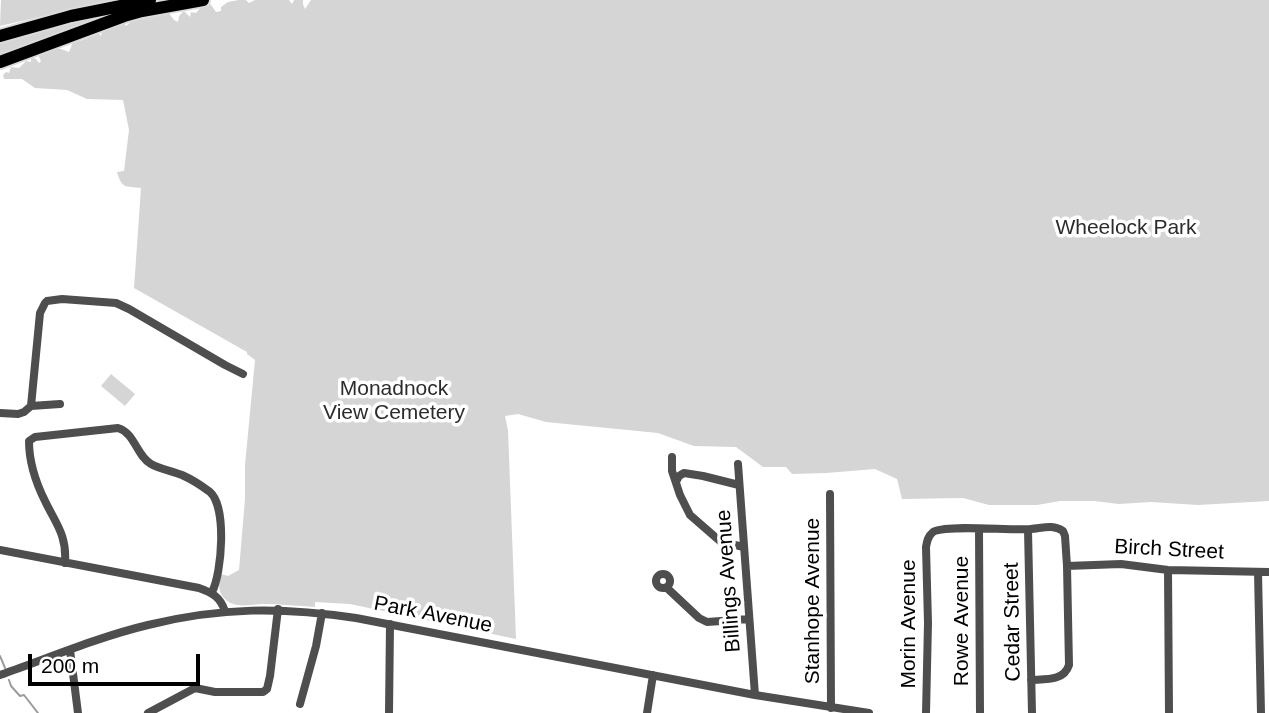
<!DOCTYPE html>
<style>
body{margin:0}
#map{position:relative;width:1269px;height:713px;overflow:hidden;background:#fff;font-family:Arial,sans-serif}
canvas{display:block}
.scale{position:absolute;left:28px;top:654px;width:172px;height:32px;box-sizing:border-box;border:4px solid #000;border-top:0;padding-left:9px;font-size:21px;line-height:24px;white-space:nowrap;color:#000;-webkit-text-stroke:5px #fff;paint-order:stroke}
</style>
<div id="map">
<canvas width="1269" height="713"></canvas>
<div class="scale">200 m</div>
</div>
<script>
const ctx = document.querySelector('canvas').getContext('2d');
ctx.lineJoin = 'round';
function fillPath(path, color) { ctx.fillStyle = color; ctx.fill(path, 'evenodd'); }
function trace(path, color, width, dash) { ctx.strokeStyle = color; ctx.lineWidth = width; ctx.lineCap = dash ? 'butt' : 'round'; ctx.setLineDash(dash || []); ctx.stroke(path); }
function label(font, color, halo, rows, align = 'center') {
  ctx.font = font + ' Arial,sans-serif'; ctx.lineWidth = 7; ctx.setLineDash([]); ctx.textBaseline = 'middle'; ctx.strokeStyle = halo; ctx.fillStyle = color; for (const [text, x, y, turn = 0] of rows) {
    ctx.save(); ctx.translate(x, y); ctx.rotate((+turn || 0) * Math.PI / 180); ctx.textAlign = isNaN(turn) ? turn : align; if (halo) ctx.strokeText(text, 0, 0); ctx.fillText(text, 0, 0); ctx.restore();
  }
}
fillPath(new Path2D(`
 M1,0H112L0,26Z
 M239,0H246L249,3L255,0H289L292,4L294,0H303V4L305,9L311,0H1269V501L1198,505L1151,502L1119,504L1094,501H1060L1037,505H989L963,498L902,499L897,479L875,469L826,473L792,474L786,467H763L736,447L694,446L658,433L546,422L518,414L505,416L508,430L516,639L350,604L315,602V607C298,606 281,604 264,604C250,604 237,609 226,600C217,592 219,585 221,574L228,576L239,570L245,499V465L255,360L247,354V352L134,288L141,188C125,186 122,189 117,172L124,171L129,130L123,100L87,99L67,90L35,88L22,79H4L3,75L6,72L9,73L11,67L19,68L26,61L31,62V57L36,59L39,63L41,61L38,55C48,47 57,46 69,52L75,37H79L80,41L85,39H87V35L93,31L98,32L101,36L102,32L123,21L126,26L134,19L166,9L174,20L178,22L179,16L184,11L190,17L191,12L196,13L202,6H209V2L216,12L221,11V7L228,2Z
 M145,7L0,58V41L71,21Z
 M111,374L135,394L125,406L101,386Z`), '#d5d5d5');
trace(new Path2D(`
 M0,656L5,668
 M9,680L11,686L20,696L24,695L38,713`), '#9c9c9c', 2);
const highway = new Path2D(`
 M0,36L71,16L150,0
 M0,62L124,16L142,11L203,0`);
trace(highway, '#dbdbdb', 16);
trace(new Path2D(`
 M31,406L40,313L45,303L47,301L62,299L116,303L129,309L225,365L243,374
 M0,413L18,414L24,412L31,406L60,404
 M672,457V471L680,495L690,515L721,542L744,547
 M738,464L755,695
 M676,482L679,476L684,473L703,476L739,485
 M830,494L831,708
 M979,529L980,713
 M1028,530L1032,713
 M0,550L199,588C213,593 220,597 225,611
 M65,563C67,535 56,524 45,501C36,483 29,461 29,441L35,437L118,428C135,433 136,455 151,464C160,469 172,471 182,475C191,479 202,486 210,492C227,507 222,573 212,592
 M1067,566L1121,564L1168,570L1269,572
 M1168,570L1169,713
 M1258,572L1261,713
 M656 581a7 7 0 1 1 14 0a7 7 0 1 1-14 0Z
 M667,588L699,618L707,622L749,619
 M70,650L78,713
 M0,675C49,658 98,637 148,625C221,607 282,607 356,618L755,695L869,713
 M300,704L316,646L322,613
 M148,713L195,688L215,692H263L267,689L270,676L278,609
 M389,713L390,624
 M647,713L653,675
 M926,713L928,623L926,547C927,541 928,536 933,532C945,524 1012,531 1031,529C1043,528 1053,524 1063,531L1065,536L1067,566L1069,665C1064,681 1046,679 1031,680`), '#4e4e4e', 8);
trace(highway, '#000', 12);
label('21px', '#2c2c2c', '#fff', [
 ["Wheelock Park",1126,228],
 ["Monadnock",394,389],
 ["View Cemetery",394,413]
]);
label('21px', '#000', '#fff', [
 ["Birch Street",1169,550,3],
 ["Billings Avenue",729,581,-94],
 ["Stanhope Avenue",813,601,-90],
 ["Park Avenue",433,615,11],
 ["Rowe Avenue",962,621,-90],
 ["Cedar Street",1013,622,-91],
 ["Morin Avenue",909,624,-90]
]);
</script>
